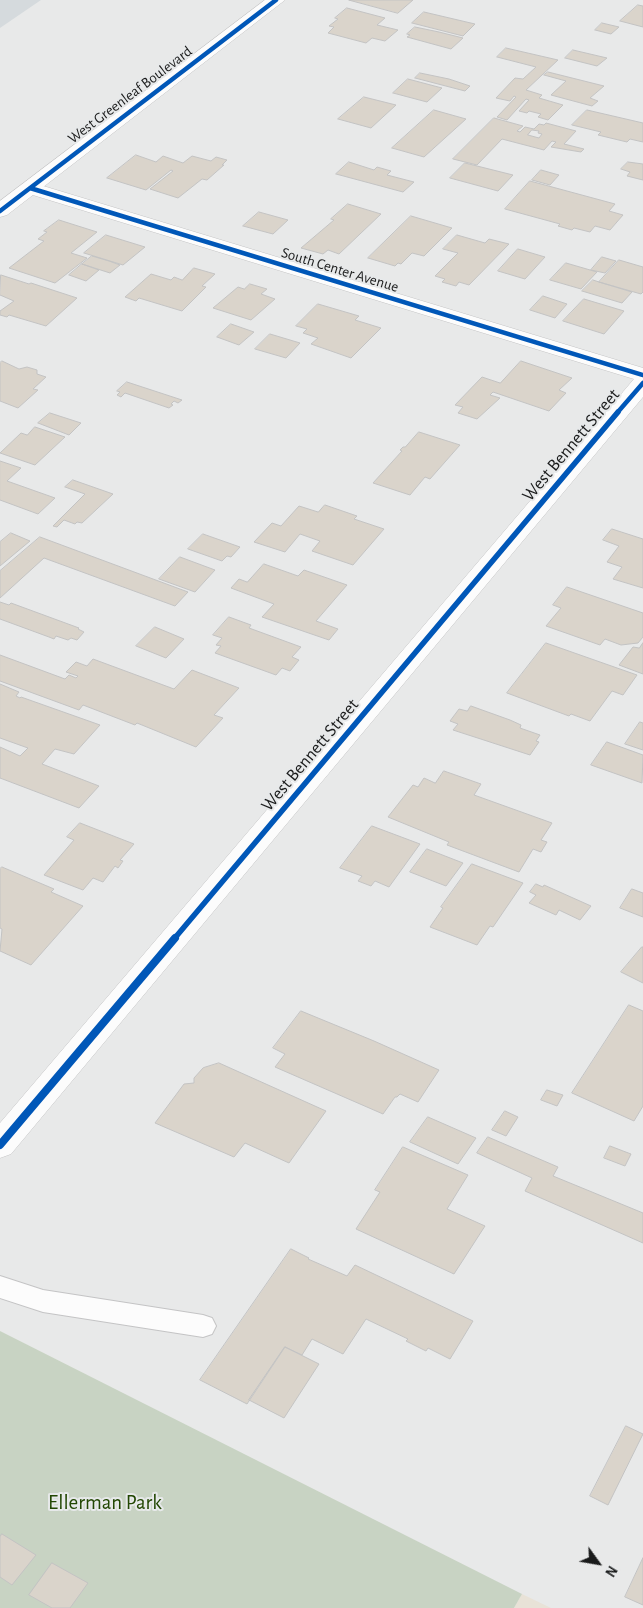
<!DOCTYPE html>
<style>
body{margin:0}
#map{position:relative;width:643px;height:1608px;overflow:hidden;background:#e8e9e9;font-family:"Alegreya Sans",sans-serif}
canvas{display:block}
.north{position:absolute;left:573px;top:1538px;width:50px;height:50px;-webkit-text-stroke:4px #e7e9ea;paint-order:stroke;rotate:122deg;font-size:14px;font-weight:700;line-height:20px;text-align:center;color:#1a1b1b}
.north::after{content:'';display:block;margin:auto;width:18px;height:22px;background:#1a1b1b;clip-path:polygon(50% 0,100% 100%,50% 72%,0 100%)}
</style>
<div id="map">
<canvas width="643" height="1608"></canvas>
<div class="north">N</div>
</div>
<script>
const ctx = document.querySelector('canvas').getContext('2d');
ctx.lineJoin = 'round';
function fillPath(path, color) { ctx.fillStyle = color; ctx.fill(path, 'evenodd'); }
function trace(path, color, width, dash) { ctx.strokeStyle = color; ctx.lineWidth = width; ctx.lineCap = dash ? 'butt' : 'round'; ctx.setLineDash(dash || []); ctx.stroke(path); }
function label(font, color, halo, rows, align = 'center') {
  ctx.font = font + ' "Alegreya Sans",sans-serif'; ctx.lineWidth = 4; ctx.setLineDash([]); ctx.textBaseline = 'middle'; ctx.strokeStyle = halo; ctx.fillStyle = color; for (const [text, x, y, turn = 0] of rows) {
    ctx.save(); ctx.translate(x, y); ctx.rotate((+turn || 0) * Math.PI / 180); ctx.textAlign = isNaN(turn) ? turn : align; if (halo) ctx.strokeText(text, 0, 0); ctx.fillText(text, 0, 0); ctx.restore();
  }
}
fillPath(new Path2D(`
 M0,0H41L0,28Z`), '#d5dadd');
fillPath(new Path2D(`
 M522,1594L551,1608H514Z`), '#e8e2d7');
fillPath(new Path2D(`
 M0,1331L522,1594L514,1608H0Z`), '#c8d3c3');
const building = new Path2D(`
 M349,0H413L398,13Z
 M638,5L643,6V27L620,21Z
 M347,8L385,18L377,25L398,30L385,41L372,38L366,43L328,33L334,27L329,26L338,19L335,18Z
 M424,12L475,24L463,36L412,23Z
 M602,23L619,27L611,34L595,30Z
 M415,27L439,32L463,38L451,49L407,37L410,35L407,34Z
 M506,48L558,60L526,90L542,95L539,98L563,105L548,120L538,117L541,114L529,111L527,113L519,111L529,100L526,99L507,120L497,117L516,97L514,96L510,101L496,98L515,78L523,79L536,67L497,57Z
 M573,50L607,58L597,66L565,58Z
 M548,72L604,86L590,98L598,101L592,106L551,95L566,81L544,75Z
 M420,73L449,79L470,86L465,91L415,78Z
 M408,79L442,88L427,102L393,93Z
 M364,97L396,105L371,128L338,119Z
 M434,110L466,119L424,157L392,148Z
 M587,110L643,123V142L630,139L627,142L598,135L601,132L572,125Z
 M494,118L523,126L517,131L520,132L525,127L534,129L539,124L544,125L546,123L576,131L564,144L584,149L581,152L551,147L556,142L552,141L544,150L502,139L477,165L453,159ZM532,130L539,131L538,133L542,134L539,138L528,135Z
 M136,155L156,162L163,156L183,163L192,156L211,161L216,157L227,160L222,165H224L207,180L202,179L178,198L150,189L173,171L171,170L146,190L107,178Z
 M349,162L374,170L377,167L391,171L387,175L414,182L403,192L336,174Z
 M628,162L643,164V180L627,176L630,172L621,169Z
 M465,163L513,175L498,191L450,178Z
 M541,170L559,175L550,185L532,180Z
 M530,181L615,204L609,211L623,215L610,230L595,226L590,232L574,228L572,230L558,226L560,224L505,209Z
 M348,204L381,214L339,254L328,250L323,254L301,248L334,220L331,219Z
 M259,212L288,220L273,234L243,226Z
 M411,216L452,228L424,256L412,253L401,264L398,263L395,266L368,258Z
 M59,220L97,232L71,253L87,258L55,283L9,268L44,241L38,239L47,232L44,231Z
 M106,235L145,247L123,265L84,253Z
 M457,235L485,243L489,239L509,244L469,285L459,282L456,286L442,282L445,279L435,276L458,253L443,249Z
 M518,249L545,257L525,279L498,271Z
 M92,256L109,261L120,265L110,273L82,264Z
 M602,257L616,261L605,273L591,270Z
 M619,260L643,267V292L641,294L599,282Z
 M566,263L597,272L581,289L550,280Z
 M82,264L99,270L86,281L69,275Z
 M194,268L215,274L202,286L206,287L182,311L139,298L136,301L125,297L151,274L171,280L174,277L182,280Z
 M1,275L29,284L31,283L77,298L46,326L9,315L7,317L0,315V311L14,301L0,295Z
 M593,280L599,282L632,292L622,303L582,291Z
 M250,284L267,289L261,294L275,299L251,320L213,308L238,287L244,289Z
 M543,296L567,304L555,318L530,310Z
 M584,299L624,311L604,334L563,321Z
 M318,304L359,316L355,320L381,328L351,358L311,344L318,338L303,333L307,329L296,326Z
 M231,324L254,332L239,345L217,337Z
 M270,334L300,343L286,358L255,349Z
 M2,361L19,369L27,367L37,370V374L46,377L33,389L38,390L18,408L0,401V363Z
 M521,361L572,378L559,390L566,393L549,411L493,392L490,395L500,398L477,419L458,413L463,407L455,405L482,377L500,383Z
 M127,382L182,400L178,403L174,401L171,404L173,405L169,408L125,393L121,397L117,395L120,392L117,391Z
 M50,413L81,423L69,435L38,423Z
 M35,427L65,437L35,465L0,453L21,433L27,435Z
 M419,432L460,445L430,479L425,477L410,495L373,483L402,451L400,450L403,447H405Z
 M0,461L21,468L7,481L55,498L38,514L0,500Z
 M73,480L113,494L82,523L77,522L75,524L64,520L57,527L53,526L85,494L65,487Z
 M325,505L357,516L354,519L384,529L353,565L312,551L320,541L300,534L285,552L254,542L272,523L281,526L299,506L318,512Z
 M612,529L643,539V588L613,579L622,567L607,562L619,546L603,540Z
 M11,533L30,541L0,566V542Z
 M203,534L240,547L231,557L227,556L222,561L188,549Z
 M40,537L188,592L175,606L44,558L0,598V571Z
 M180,557L215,570L195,592L159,579Z
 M264,564L298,576L304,570L347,585L316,621L338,629L329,640L262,617L274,604L231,588L239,579L247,582Z
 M567,587L643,613V637L638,643L621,645L605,639L600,645L546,626L561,608L553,605Z
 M0,602L9,605L11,603L79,628L78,629L84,632L77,640L71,638L68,640L56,636L54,639L49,637L0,619Z
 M229,617L251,625L249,628L301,647L292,657L299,660L290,671L282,668L276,675L215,653L221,646L216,645L222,638L213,635Z
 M155,627L184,639L166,658L136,646Z
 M546,643L637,675L623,695L612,691L590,721L571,714L569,716L507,693Z
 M643,643V674L619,665L633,647L639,648Z
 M0,655L65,679L69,675L76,678L78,676L66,672L76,662L87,666L93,659L174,689L192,670L239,688L214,715L223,718L196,747L137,723L135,725L83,705L79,710L0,681Z
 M0,684L19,692L16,696L20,698L21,697L100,725L74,754L55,749L42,764L99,786L79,808L0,778V747L20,756L28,748L0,738Z
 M471,706L510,720L521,725L520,728L540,735L536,741L539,742L530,755L453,730L458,724L450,721L459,709L467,711Z
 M640,722L643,723V750L625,744Z
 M607,742L643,755L642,783L591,765Z
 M444,771L481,784L474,795L552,823L541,840L547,842L541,852L533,849L519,872L447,845L449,842L388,817L413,785L418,787L424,778L435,783Z
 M80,823L134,844L120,860L123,861L118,868L115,866L103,882L93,878L83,890L44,875L74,840L67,837Z
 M372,826L420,844L389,887L375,881L371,886L358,881L362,876L340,868Z
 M427,849L463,863L446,886L410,872Z
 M472,864L523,883L493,927L490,926L477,945L430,927L443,908L441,907Z
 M2,867L54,889L51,892L83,906L31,965L0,951L2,929L0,928V869Z
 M536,884L543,887L544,885L591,906L580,920L559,910L556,915L529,903L536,895L530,892Z
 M632,889L643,893V917L620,908Z
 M642,947H643V983L621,972Z
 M629,1005L643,1011V1106L634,1121L572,1093Z
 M301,1011L374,1041L439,1070L418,1102L400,1094L397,1097H395L383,1114L275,1067L285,1054L273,1048Z
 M219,1063L326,1111L289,1163L245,1143L234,1157L155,1123L184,1084L194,1083V1078L203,1068Z
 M547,1090L563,1095L557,1106L541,1100Z
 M505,1111L518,1117L506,1136L492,1130Z
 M428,1117L476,1138L458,1164L410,1142Z
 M488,1137L558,1167L553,1176L643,1213V1243L525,1191L532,1178L477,1153Z
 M610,1146L631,1154L625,1166L604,1158Z
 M403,1147L468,1175L447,1209L485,1226L454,1274L356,1229L380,1192L375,1190Z
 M291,1249L309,1258L308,1259L347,1276L355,1265L473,1321L450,1359L428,1348L426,1351L406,1341L408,1339L366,1319L343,1354L312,1339L302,1355L285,1347L247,1404L200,1380Z
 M285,1347L319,1364L284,1418L249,1400Z
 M626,1426L643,1434L608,1505L590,1496Z
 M2,1534L36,1555L12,1585L0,1577V1537Z
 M643,1558V1605L625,1597Z
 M52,1563L88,1583L70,1608H52L29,1595Z`);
fillPath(building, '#dad4cb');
trace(building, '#c3c3c3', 1);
const service = new Path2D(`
 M0,1276L43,1290L203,1315L212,1318L216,1326L212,1334L203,1337L43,1312L0,1298Z`);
const minor = new Path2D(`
 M30,182L643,368V397L11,1154L0,1158V1123L634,379L23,192L20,188L23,184Z`);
const tertiary = new Path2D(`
 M265,0H285L7,215L0,217V201Z`);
trace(service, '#c4c4c5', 2);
trace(minor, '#c4c4c5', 1);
trace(tertiary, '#c4c4c5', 1);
fillPath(service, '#fcfcfc');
fillPath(minor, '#fcfcfc');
fillPath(tertiary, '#fcfcfc');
trace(new Path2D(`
 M30,188L643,375
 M0,211L276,0
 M617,413L643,383`), '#0057b8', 4.5);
trace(new Path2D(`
 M174,939L618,412`), '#0057b8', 5.5);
trace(new Path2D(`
 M0,1145L175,938`), '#0057b8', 8);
label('15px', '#1a1b1b', '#e7e9ea', [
 ["West Greenleaf Boulevard",130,95,-37],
 ["South Center Avenue",340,270,17]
]);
label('18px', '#1a1b1b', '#e7e9ea', [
 ["West Bennett Street",571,445,-50],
 ["West Bennett Street",310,755,-50]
]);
label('21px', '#224703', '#e7e9ea', [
 ["Ellerman Park",105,1503]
]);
</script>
